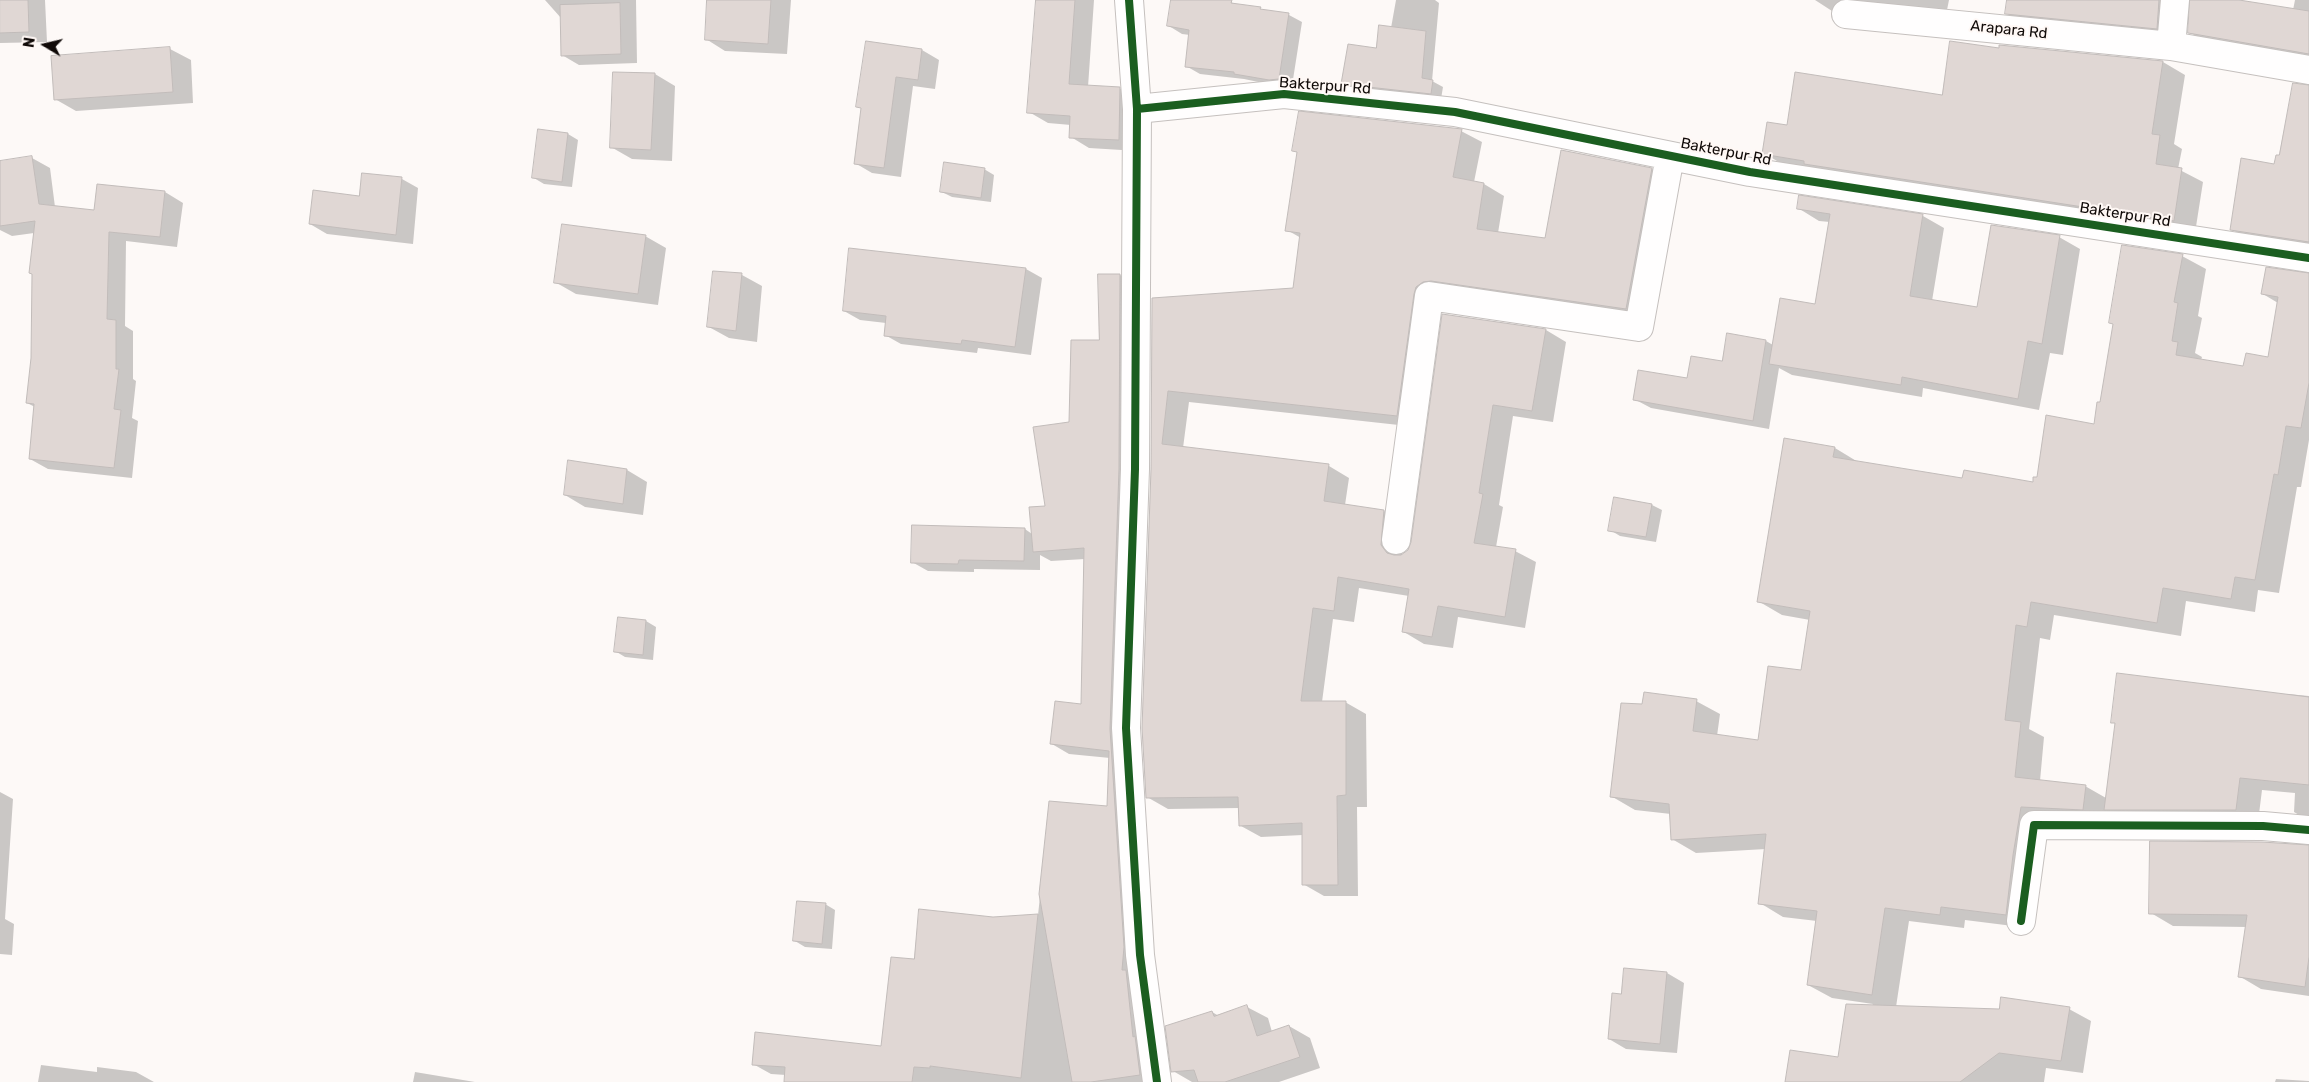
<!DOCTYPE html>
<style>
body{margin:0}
#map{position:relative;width:2309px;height:1082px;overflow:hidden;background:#fdf9f7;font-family:Rubik,sans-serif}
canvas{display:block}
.north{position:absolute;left:20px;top:20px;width:50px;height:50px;-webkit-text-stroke:4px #fff8f5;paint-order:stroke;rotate:279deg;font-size:14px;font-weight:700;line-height:20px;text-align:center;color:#100a08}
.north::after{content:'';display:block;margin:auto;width:18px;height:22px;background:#100a08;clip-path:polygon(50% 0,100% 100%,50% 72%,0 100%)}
</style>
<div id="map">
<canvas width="2309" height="1082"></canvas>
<div class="north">N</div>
</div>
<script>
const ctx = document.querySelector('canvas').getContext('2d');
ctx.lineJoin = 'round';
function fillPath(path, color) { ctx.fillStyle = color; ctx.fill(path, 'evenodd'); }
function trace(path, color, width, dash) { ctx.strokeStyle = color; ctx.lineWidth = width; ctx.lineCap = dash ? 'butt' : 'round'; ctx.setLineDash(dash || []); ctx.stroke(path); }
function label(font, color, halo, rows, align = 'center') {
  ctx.font = font + ' Rubik,sans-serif'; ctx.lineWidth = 4; ctx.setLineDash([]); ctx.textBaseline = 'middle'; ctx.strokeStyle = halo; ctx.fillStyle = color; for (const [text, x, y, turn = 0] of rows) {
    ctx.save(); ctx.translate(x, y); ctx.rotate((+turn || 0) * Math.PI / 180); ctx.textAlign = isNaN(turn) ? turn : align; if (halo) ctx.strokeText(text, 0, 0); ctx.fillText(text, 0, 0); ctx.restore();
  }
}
fillPath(new Path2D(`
 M0,0H45L47,42L0,43Z
 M545,0H636L637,63L579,65L562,55L561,18Z
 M709,0H791L787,54L725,51L706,39Z
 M1037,0H1094L1088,87L1119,88L1138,99V151L1089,148L1071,137V125L1048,123L1029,112Z
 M1173,0L1231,2L1236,5L1289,15L1302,22L1292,86L1283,87L1244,79L1200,74L1186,66L1190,35L1182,34L1169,26Z
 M1396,0H1435L1439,3L1432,81L1443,87L1441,99L1353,89L1343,84L1377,50L1391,28Z
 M1815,0H1949L1946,15L1851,14L1832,11Z
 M2008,0H2181L2174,38L2023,23L2006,13Z
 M2191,0H2231L2293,10L2295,0H2309V61L2208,43L2189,32Z
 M2000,46L2163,62L2185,75L2174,144L2182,149L2178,169L2203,182L2195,233L1785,166L1764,153L1788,126L1943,96L2000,50Z
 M170,49L191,60L193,103L76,111L55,99Z
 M922,50L939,60L935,89L913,86L901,177L872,173L855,163L862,109L858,106Z
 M655,74L675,86L672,161L632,159L611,147Z
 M2309,86V251L2255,243L2231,229L2280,157Z
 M539,131L568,134L578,140L572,187L544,184L534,178Z
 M1461,131L1482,142L1474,182L1484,184L1504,196L1498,233L1546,240L1652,169L1672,181L1647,320L1444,293L1417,427L1189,402L1183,448L1329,466L1349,478L1345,505L1384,511L1405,523L1402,556L1409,551L1413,542L1443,315L1546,330L1566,342L1553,422L1513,416L1499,505L1503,507L1496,547L1515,551L1536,562L1525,628L1458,617L1453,648L1424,644L1404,632L1409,596L1359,588L1354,622L1333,619L1322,702H1345L1366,714L1367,807H1357L1358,896H1324L1303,884V835L1261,837L1241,826L1240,808L1168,809L1147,797L1153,299L1294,289L1301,238L1287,230L1298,153L1294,150Z
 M32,158L50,168L55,207L95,211L165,192L183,203L177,247L126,241L125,326L133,331V379L136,381L132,418L138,421L132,478L48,469L30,459L35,407L27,403L32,358L34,233L12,236L0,230V162Z
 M984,169L994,175L991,202L952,197L942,192Z
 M402,179L418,188L413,244L327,234L310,224Z
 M1800,197L1923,216L1944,228L1932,301L1978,309L2059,237L2080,249L2063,355L2050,353L2039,410L1923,388L1922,397L1792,375L1779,368L1769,429L1651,408L1634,399L1688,380L1766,341L1773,345L1816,306L1830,222L1819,221L1798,208Z
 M645,236L666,248L658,305L576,294L555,282Z
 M2182,256L2206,269L2198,316L2202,318L2195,353L2202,357L2201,360L2244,367L2269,358L2278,303L2263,294L2309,273V440L2301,487H2297L2279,593L2258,590L2255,612L2186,601L2181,636L2054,615L2050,640L2040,638L2029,729L2044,737L2040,781L2085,786L2106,798L2116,724L2113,722L2288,694L2309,696V821L2294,812L2295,793L2262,790L2258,822H2127L2108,811L2106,823L2045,820L2029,928L1965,920L1964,928L1909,921L1896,1007L2000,1010L2069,1009L2091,1021L2083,1073L2046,1068L2044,1082H1786L1839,1058L1873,1004L1832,998L1808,985L1817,921L1783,917L1760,903L1766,849L1696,853L1672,839L1671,814L1635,810L1611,796L1643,706L1696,701L1720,714L1717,736L1759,741L1802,671L1810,620L1782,615L1758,601L1835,448L1858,462L1963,480L2034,484L2095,425L2101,404L2114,325L2110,322Z
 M1026,269L1042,278L1031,355L978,348L977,353L901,344L885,335L886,323L860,320L844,311Z
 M714,272L742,275L762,286L757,342L729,338L709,327Z
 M1120,275L1138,285L1128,740L1157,1082H785L786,1075L771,1074L753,1064L882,1048L915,961L993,919L1038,915L1050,803L1108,808L1110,758L1069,754L1052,744L1082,705L1085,559L1051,561L1040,555V570L974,569V572L928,571L912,562L1025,529L1032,534L1046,507L1071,423L1100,342L1099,276Z
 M570,462L627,470L647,482L643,515L585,507L565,495Z
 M1615,498L1652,505L1662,510L1656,542L1620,536L1610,530Z
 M646,621L656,627L653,660L625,657L615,651Z
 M0,792L13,799L5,919L14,924L12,955L0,954Z
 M2309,847V996L2261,989L2239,976L2247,927L2173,926L2151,913Z
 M825,904L835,910L832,949L805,947L795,941Z
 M1667,973L1684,983L1677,1053L1626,1049L1609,1039L1622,995Z
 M1247,1007L1268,1018L1272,1032L1289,1026L1310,1038L1320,1068L1279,1082H1192L1173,1071L1212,1012L1219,1016Z
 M41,1065L97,1072V1067L136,1072L154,1082H38Z
 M415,1072L475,1082H413Z
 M2276,1079L2309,1081V1082H2275Z`), '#0003');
const building = new Path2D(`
 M0,0H28L29,32L0,33Z
 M707,0H771L768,44L705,40Z
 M1036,0H1075L1069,84L1120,87L1119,140L1069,138L1070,116L1027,113Z
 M1171,0H1232L1231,3L1261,7L1260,9L1289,13L1279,79L1269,80L1234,74V72L1185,67L1189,30L1167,26Z
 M2007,0H2159L2157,29L2005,14Z
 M2190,0H2239L2309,11V54L2188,33Z
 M620,3L621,54L561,56L560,5Z
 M1379,25L1426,31L1422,78L1433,80L1431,94L1341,84L1348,44L1376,48Z
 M866,41L922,49L918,80L896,77L884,168L854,164L861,108L856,107Z
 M1950,41L1999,48V45L2163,61L2152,134L2160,135L2156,164L2182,168L2174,221L1804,164V161L1762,154L1767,122L1787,125L1795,72L1942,95Z
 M170,47L173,92L54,100L51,56Z
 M613,72L655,73L651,150L610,148Z
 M2293,83L2309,85V242L2230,230L2241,158L2274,164L2276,155H2279Z
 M1299,111L1462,129L1453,177L1484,183L1477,229L1545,238L1561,150L1652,168L1626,309L1431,281L1423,282L1416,287L1414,294L1397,416L1168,391L1162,444L1329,464L1324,501L1384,510L1381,545L1387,553L1394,555H1401L1408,550L1411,542L1442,314L1546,329L1532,411L1493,405L1479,493L1483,494L1474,543L1516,549L1505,617L1438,606L1432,637L1402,632L1409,589L1338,577L1334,611L1313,608L1301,701H1346V795L1337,796L1338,885H1302V823L1239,826L1238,797L1146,798L1142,728L1151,469L1152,298L1293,288L1300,233L1285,231L1297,152L1292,151Z
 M538,129L568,133L562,182L532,178Z
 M32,156L39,204L94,210L97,184L165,191L160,237L109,232L107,319L116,320V369H119L114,409L121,410L114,468L29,459L34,404L26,403L31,358L32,274L29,273L35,221L0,226V161Z
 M944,162L985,168L981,198L940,192Z
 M362,173L402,177L396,235L309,224L313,190L359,196Z
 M1799,195L1923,214L1910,296L1977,307L1991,225L2060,235L2042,344L2028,341L2018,399L1902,377L1901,385L1769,364L1780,298L1815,304L1830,214L1797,209Z
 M562,224L646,235L638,294L554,283Z
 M2122,245L2183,254L2174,302L2178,303L2172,341L2178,342L2176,355L2243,366L2246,353L2268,357L2278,297L2261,294L2266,267L2309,273V383L2301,428L2286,426L2278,475L2274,474L2255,580L2235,577L2231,599L2163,588L2157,623L2031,602L2027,627L2016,625L2005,720L2021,722L2015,777L2086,785L2083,810L2021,807L2013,855L2006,915L1941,907L1940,915L1885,908L1872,995L1807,985L1817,911L1758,904L1766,834L1671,840L1669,804L1610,797L1621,703L1642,704L1644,692L1697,699L1693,731L1758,740L1768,666L1801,670L1810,611L1757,602L1784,438L1835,447L1833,457L1962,478L1964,470L2033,482V477H2037L2046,415L2094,424L2097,402H2100L2113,324L2109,323Z
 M849,248L1026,268L1015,347L962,340L961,344L884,336L886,316L843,311Z
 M713,271L742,273L736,331L707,327Z
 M1098,274H1120L1119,469L1110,729L1124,947L1122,970H1126L1133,1037L1135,1036L1140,1075L1091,1082H1072L1039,894L1049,801L1107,806L1109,751L1050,744L1055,701L1081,704L1084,548L1033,552L1029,507L1045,506L1033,427L1069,422L1071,340H1099Z
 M1727,333L1766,340L1753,421L1633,400L1638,370L1687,378L1691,356L1722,361Z
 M568,460L627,469L623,504L564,495Z
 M1614,497L1652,504L1646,537L1608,531Z
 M912,525L1025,528L1024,561L959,560L958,564L911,563Z
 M618,617L646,620L643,655L614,652Z
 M2117,673L2309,697V785L2240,778L2236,810H2104L2115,723H2111Z
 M2150,841L2262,842L2309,845V957L2305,987L2238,977L2247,915L2149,914Z
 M797,901L826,903L822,944L793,941Z
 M919,909L993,917L1038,914L1021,1078L930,1066V1068L914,1067L912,1082H784L785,1067L752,1065L755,1032L881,1046L891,957L914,959Z
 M1624,968L1667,972L1660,1044L1608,1039L1612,993L1621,994Z
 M2001,997L2070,1007L2061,1061L1999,1053L1960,1082H1785L1790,1050L1838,1057L1846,1004L1999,1009Z
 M1247,1005L1257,1036L1289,1025L1300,1057L1225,1082H1198L1194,1070L1171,1072L1165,1026L1212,1011L1214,1016Z`);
fillPath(building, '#e0d7d4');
trace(building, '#c2bcba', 1);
const minor = new Path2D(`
 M1129,0L1137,109L1135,469L1126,728L1140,955L1157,1082
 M2175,0L2171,46L2309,70
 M1846,14L2171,46
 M1137,109L1284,94L1455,112L1750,172L2309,258
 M1396,540L1429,296L1639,327L1670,156
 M2021,921L2034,825L2263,826L2309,830`);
trace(minor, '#c5c0be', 30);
trace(minor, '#fffefe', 28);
trace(new Path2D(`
 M1129,0L1137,109L1135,469L1126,728L1140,955L1157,1082
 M1137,109L1284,94L1455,112L1750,172L2309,258
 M2021,921L2034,825L2263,826L2309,830`), '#1b5e20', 8);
label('15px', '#100a08', '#fff8f5', [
 ["Arapara Rd",2009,30,6],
 ["Bakterpur Rd",1325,86,4],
 ["Bakterpur Rd",1726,152,11],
 ["Bakterpur Rd",2125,215,9]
]);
</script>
